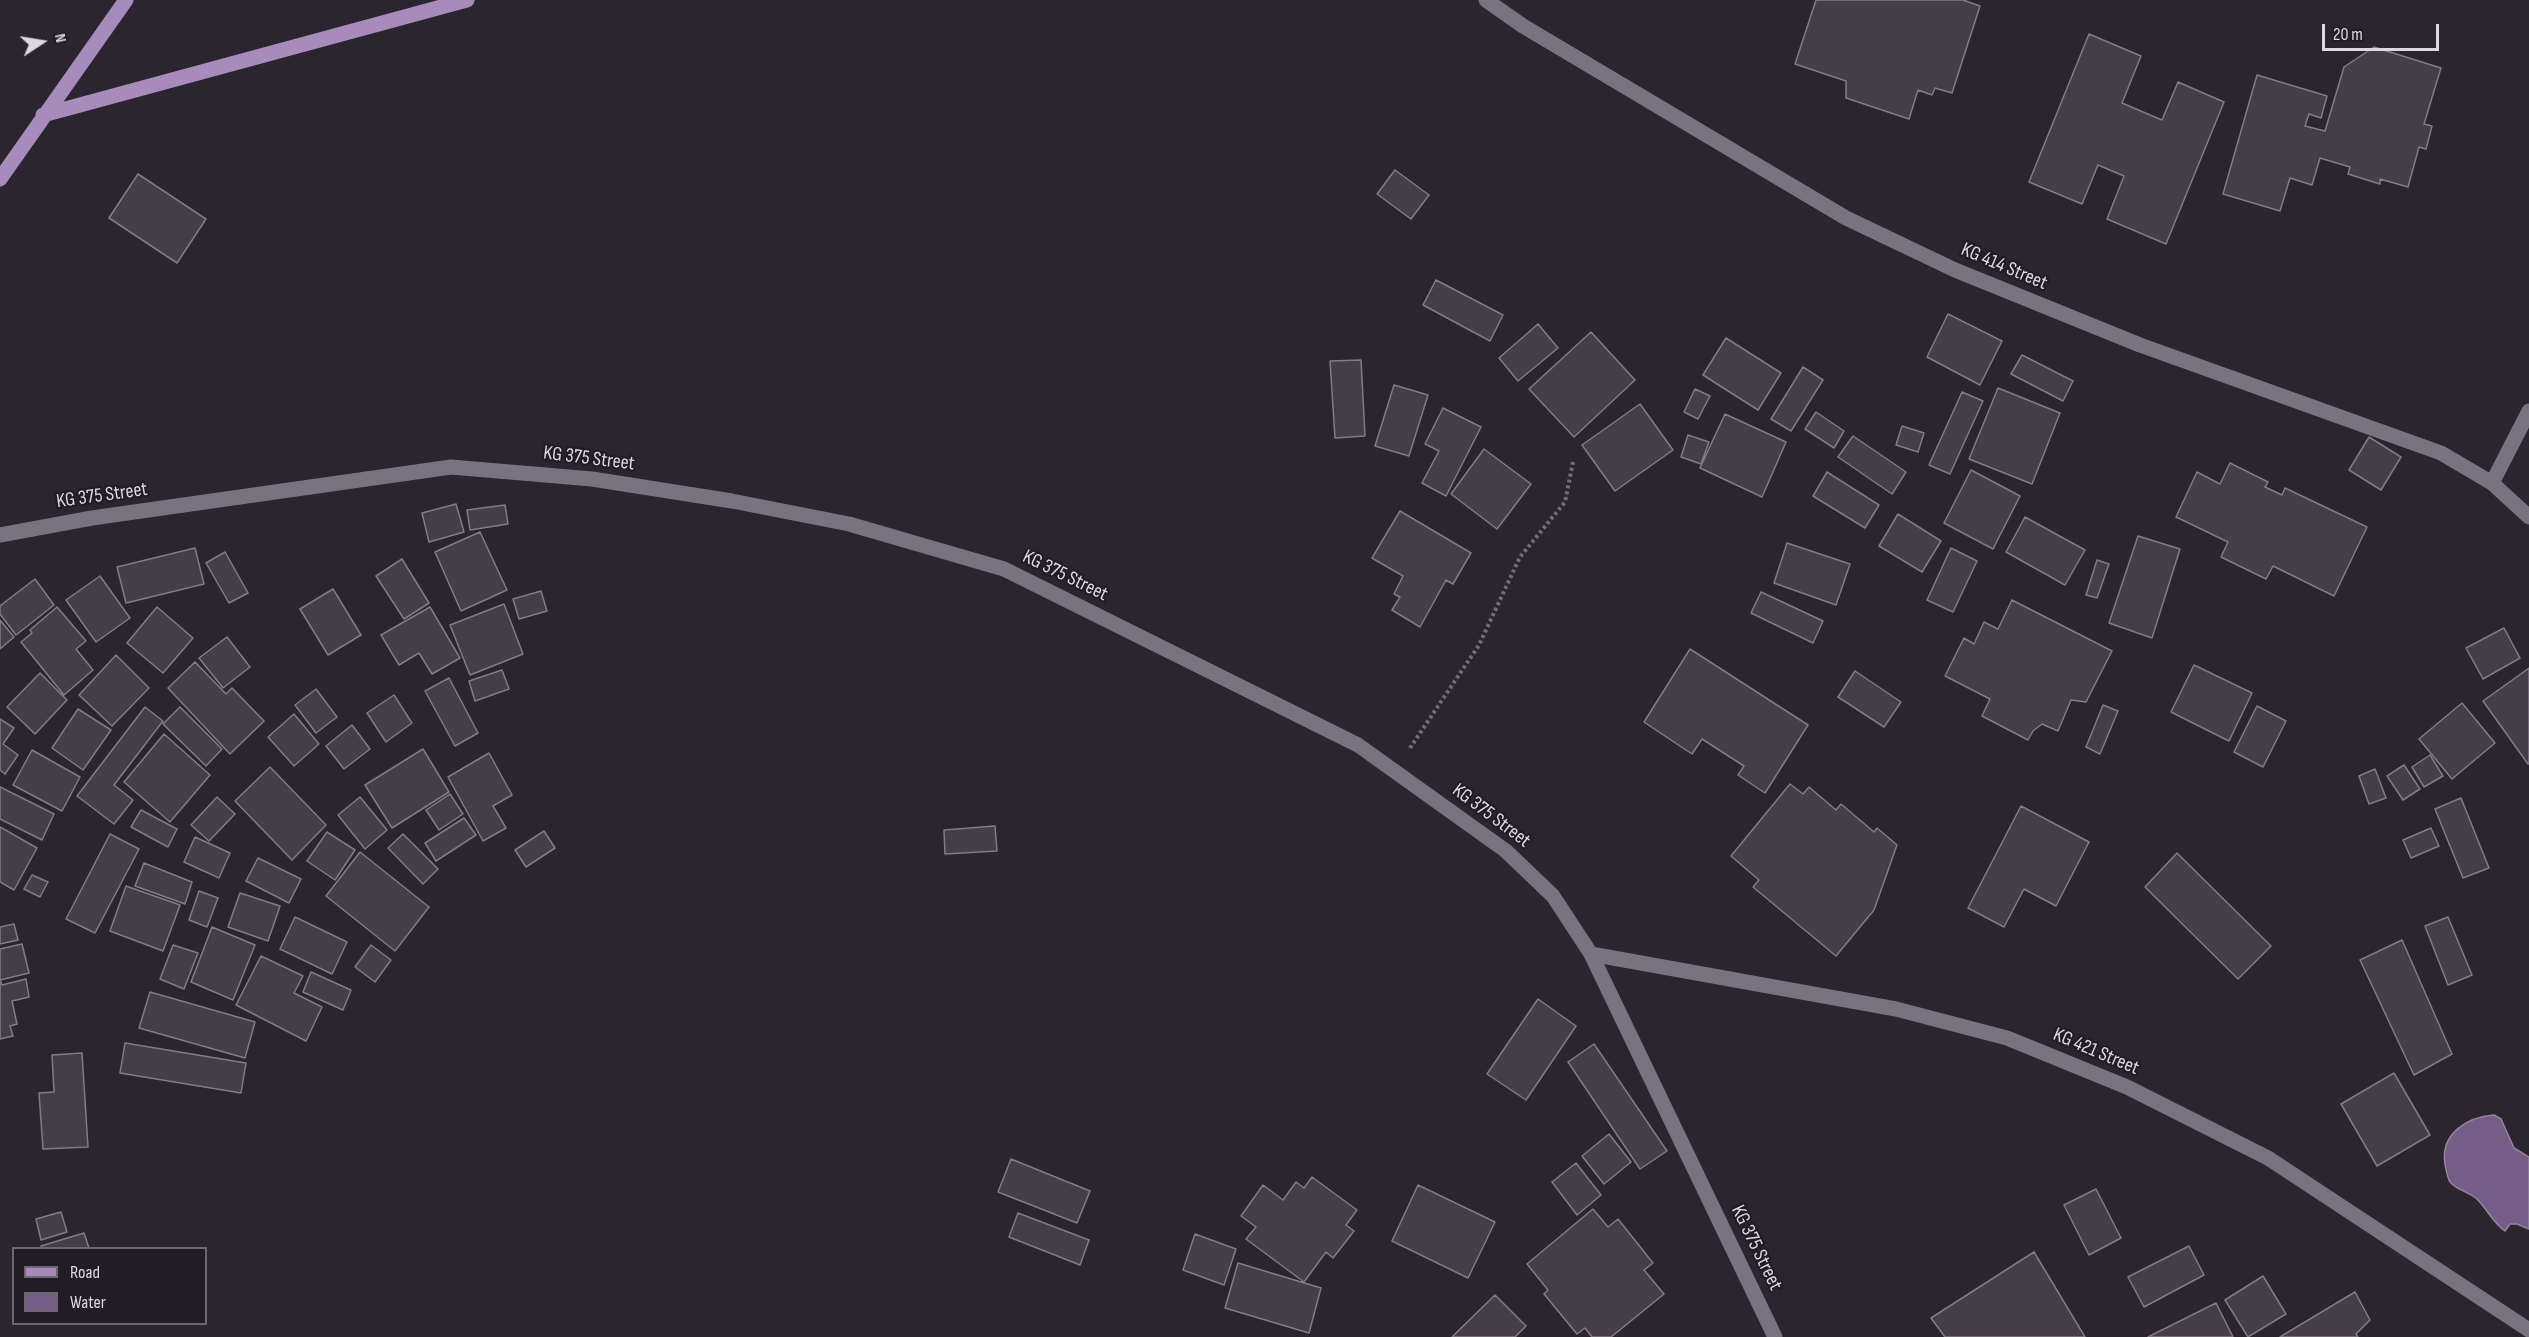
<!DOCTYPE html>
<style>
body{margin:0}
#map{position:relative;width:2529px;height:1337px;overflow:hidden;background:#2b2530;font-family:"Sofia Sans Condensed",sans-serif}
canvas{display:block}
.legend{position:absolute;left:12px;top:1247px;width:195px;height:78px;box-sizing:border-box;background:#221c26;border:2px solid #6c6870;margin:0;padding:8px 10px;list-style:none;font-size:18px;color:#dcd9e0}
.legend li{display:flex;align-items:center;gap:12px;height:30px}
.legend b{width:30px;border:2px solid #6c6870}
.north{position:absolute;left:12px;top:12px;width:60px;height:60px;-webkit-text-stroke:4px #221c26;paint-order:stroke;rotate:78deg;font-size:16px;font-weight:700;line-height:24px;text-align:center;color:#dcd9e0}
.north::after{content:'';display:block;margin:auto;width:21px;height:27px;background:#dcd9e0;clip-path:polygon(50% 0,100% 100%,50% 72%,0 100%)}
.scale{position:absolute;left:2322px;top:24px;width:117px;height:27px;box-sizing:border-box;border:3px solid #dcd9e0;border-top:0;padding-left:8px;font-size:18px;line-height:21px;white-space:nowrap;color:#dcd9e0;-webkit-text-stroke:4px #221c26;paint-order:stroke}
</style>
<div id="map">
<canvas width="2529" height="1337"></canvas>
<ul class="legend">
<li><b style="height:8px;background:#a78bbc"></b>Road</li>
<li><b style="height:16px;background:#765d87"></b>Water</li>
</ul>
<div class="north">N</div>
<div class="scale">20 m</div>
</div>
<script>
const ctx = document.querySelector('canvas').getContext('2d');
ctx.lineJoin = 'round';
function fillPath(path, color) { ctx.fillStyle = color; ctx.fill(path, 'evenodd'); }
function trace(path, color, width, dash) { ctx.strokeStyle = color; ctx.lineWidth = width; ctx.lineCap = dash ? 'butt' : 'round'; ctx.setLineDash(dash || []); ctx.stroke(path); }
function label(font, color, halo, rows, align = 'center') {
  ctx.font = font + ' "Sofia Sans Condensed",sans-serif'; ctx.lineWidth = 4.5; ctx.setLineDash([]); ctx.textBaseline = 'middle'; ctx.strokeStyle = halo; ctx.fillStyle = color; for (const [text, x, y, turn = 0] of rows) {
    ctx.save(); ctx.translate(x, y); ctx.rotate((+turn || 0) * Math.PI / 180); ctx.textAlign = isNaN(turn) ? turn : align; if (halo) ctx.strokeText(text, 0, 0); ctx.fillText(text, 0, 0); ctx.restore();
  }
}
const water = new Path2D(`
 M2494,1115L2501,1119L2514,1148L2529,1157V1229L2517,1224H2510L2505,1231C2493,1223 2487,1209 2477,1199C2470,1192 2458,1191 2450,1182C2447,1177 2446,1169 2445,1164C2440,1133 2468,1117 2494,1115Z`);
fillPath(water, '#765d87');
trace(water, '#9582a2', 1.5);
const building = new Path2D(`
 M1816,0H1963L1980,6L1952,93L1935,88L1932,95L1918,90L1909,119L1846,98V81L1795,64Z
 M2089,34L2141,56L2122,103L2162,120L2178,82L2224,102L2166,244L2107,219L2124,176L2098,165L2082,204L2029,182Z
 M2374,47L2441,68L2424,124L2432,126L2426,149L2419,147L2408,187L2380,179V184L2348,174L2350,167L2320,158L2312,185L2290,178L2280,211L2223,194L2257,75L2327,96L2321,118L2309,114L2305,126L2325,131L2344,67Z
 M1395,170L1429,195L1411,219L1377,194Z
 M138,174L206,219L177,263L109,218Z
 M1436,280L1503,315L1490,341L1423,305Z
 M1948,314L2002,341L1980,385L1927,357Z
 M1538,324L1558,348L1518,381L1499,358Z
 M1591,332L1635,380L1574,437L1529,389Z
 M1726,338L1781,373L1758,410L1703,375Z
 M2022,355L2073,381L2063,401L2011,374Z
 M1361,360L1365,436L1335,438L1330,361Z
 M1803,367L1823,380L1791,431L1771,419Z
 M1394,385L1428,395L1409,456L1375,446Z
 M1998,388L2060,413L2032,484L1969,459Z
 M1695,389L1710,396L1698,419L1684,412Z
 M1962,392L1983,401L1950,474L1929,465Z
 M1640,404L1673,450L1615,491L1582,445Z
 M1443,408L1481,427L1446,496L1422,483L1439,451L1425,444Z
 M1816,412L1844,431L1834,448L1805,429Z
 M1725,414L1786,442L1762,497L1700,468Z
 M1902,426L1924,433L1918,452L1896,445Z
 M1688,435L1709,442L1701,464L1681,457Z
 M1853,436L1906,472L1892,494L1838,457Z
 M2369,437L2401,457L2381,490L2349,470Z
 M1484,449L1531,484L1497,529L1451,494Z
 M2230,463L2268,482L2265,487L2282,495L2285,488L2367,527L2334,596L2273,566L2266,579L2221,557L2228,542L2176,517L2197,472L2220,484Z
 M1971,470L2020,496L1993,549L1944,523Z
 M1827,472L1879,505L1865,528L1813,496Z
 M456,504L464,532L429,542L422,513Z
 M505,505L508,524L470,530L467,510Z
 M1400,511L1471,553L1453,584L1446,580L1420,627L1392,610L1400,597L1394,594L1403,576L1372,558Z
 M1898,514L1941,541L1922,572L1879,546Z
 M2025,517L2085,550L2065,585L2006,552Z
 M480,532L507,590L461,611L435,552Z
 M2138,536L2180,549L2152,638L2109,623Z
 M1787,543L1850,564L1836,605L1774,583Z
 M195,548L204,584L126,603L117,567Z
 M1951,548L1977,561L1953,612L1927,600Z
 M225,552L248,593L229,603L206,563Z
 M402,559L429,603L404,619L376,576Z
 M2097,560L2109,564L2097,598L2086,595Z
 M100,576L130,618L96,642L66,600Z
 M35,579L54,605L16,635L0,614V606Z
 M333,589L361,635L328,655L300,609Z
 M541,591L547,611L519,619L513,599Z
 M1761,592L1823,621L1813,643L1751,613Z
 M2012,600L2112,651L2086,702L2071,700L2058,731L2042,724L2033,731L2028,740L1982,716L1990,699L1945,676L1964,638L1974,644L1984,622L1998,629Z
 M504,604L523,654L470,675L450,625Z
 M57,607L86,641L76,649L93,670L64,695L21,642L32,633L30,630Z
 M157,607L193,638L163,673L127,643Z
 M430,607L460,658L432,674L419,653L399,665L381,635Z
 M0,620L14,637L0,649Z
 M2504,628L2520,658L2483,679L2466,648Z
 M227,637L250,667L223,688L199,658Z
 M1690,649L1808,725L1765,793L1738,775L1744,766L1702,739L1692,754L1644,722Z
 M116,655L149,688L112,726L79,695Z
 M195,662L226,694L232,688L264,721L230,754L168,688Z
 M2194,665L2252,693L2229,741L2171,712Z
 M2529,668V764H2528L2483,701Z
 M502,670L509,689L475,701L469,681Z
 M1855,671L1901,702L1884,727L1838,697Z
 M40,673L67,700L35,734L7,707Z
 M449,678L478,733L455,746L425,691Z
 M316,689L337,717L316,733L295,705Z
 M394,695L412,723L386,742L367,713Z
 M2462,703L2495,743L2452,779L2419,739Z
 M2103,705L2118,711L2100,754L2086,747Z
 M2257,706L2286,721L2263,767L2234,752Z
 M145,707L163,721L114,785L133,800L114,824L77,796Z
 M180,707L222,749L206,766L163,724Z
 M78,709L111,730L83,770L52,748Z
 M294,714L319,744L294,766L268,737Z
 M0,719L14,728L3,744L18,755L5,774L0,770Z
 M352,725L370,749L344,769L326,746Z
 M164,734L210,775L170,822L124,782Z
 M423,749L449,792L392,828L365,785Z
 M32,750L80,777L62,811L13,785Z
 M489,753L512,795L493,806L506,828L483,841L448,777Z
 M2430,755L2443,776L2424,787L2412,767Z
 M2404,765L2420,789L2403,800L2387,776Z
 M270,767L326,825L292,860L235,801Z
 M2375,769L2386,798L2369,804L2359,776Z
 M1790,784L1803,794L1809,787L1836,810L1841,804L1874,832L1877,828L1897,845L1874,910L1836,956L1753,887L1759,880L1731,856Z
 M0,787L54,814L42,840L0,819Z
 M450,794L463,814L439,830L426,810Z
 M217,797L235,814L209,841L191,825Z
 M360,797L387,830L365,849L338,815Z
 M2461,798L2489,868L2463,878L2435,809Z
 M2021,806L2089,842L2056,906L2024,889L2004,927L1968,908Z
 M141,810L177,829L168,847L131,827Z
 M464,818L476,835L436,861L425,843Z
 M995,826L997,851L945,854L944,830Z
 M0,827L37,848L14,890L0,882Z
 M2431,828L2439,846L2411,858L2403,840Z
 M544,831L555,848L526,867L515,850Z
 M327,832L355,850L335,880L307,861Z
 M110,834L139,849L95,933L66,919Z
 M403,834L438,869L423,884L388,848Z
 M195,837L230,853L219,878L184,862Z
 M360,852L429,907L395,951L326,896Z
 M2177,853L2271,946L2238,979L2145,887Z
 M258,858L301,879L289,903L246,881Z
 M144,863L192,882L185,904L135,886Z
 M32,875L48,882L40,897L24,889Z
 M126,886L180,905L163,951L110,931Z
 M199,891L218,898L207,927L189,920Z
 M240,893L280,906L268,941L228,927Z
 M295,917L347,942L332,974L280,949Z
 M2448,917L2472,975L2448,985L2425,926Z
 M14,924L18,940L0,944V927Z
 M212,927L255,945L233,1000L191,982Z
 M2402,940L2452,1054L2414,1075L2360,960Z
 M22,944L29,973L0,980V949Z
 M173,945L198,953L184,989L160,979Z
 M371,945L391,960L375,982L355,967Z
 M261,956L303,976L294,993L322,1007L306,1041L236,1005Z
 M311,972L351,990L343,1010L303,992Z
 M26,979L29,997L12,1001L17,1024L10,1026L13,1036L0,1039V980L2,985Z
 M150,992L255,1022L245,1058L139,1028Z
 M1538,999L1576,1026L1526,1100L1487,1074Z
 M125,1043L246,1063L241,1093L120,1073Z
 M1594,1044L1667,1151L1640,1169L1568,1062Z
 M82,1053L88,1147L43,1149L39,1093L54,1092L52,1055Z
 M2394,1073L2430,1135L2377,1166L2341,1104Z
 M1609,1134L1631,1162L1604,1184L1582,1156Z
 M1011,1159L1090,1191L1077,1223L998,1192Z
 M1576,1163L1601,1195L1577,1215L1552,1182Z
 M1312,1177L1357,1210L1346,1225L1354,1231L1333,1258L1326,1252L1304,1282L1246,1239L1256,1227L1241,1216L1263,1185L1283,1200L1296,1182L1304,1188Z
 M1418,1185L1495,1222L1468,1278L1392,1241Z
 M2096,1189L2121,1238L2089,1255L2064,1205Z
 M1593,1209L1608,1227L1618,1219L1653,1263L1644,1270L1664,1294L1611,1337H1592L1585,1328L1577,1334L1544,1294L1548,1290L1527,1264Z
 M61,1212L67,1232L41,1240L36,1219Z
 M1018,1213L1089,1240L1080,1265L1009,1237Z
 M84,1233L89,1248H42L41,1246Z
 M1195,1234L1236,1249L1224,1285L1183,1270Z
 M2189,1246L2204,1275L2144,1307L2128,1277Z
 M2034,1252L2085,1337H1945L1931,1318Z
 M1238,1263L1321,1288L1309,1333L1225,1308Z
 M2263,1276L2286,1314L2248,1337L2225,1300Z
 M2355,1292L2370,1320L2356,1334L2358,1337H2280Z
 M1495,1295L1526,1326L1515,1337H1452Z
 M2216,1303L2233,1337H2148Z`);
fillPath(building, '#443e49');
trace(building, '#837c88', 1.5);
trace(new Path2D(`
 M1410,748L1479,645L1520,557L1565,502L1573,462`), '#736e78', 4, [3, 3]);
trace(new Path2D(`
 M1486,0L1523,26L1846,218L1955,270L2140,345L2441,453L2492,483L2529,517
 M2492,483L2529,411
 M0,535L92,518L451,467L592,479L732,501L849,524L1004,569L1358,745L1506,851L1553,896L1591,954L1775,1337
 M1591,954L1896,1009L2007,1038L2127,1087L2268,1158L2529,1330`), '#79727f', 15);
trace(new Path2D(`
 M43,115L467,0
 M0,179L126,0`), '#a78bbc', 15);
label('20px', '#dcd9e0', '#221c26', [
 ["KG 414 Street",2004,267,23],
 ["KG 375 Street",589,459,7],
 ["KG 375 Street",102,496,-8],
 ["KG 375 Street",1065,576,26],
 ["KG 375 Street",1491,816,37],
 ["KG 421 Street",2096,1052,23],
 ["KG 375 Street",1756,1248,64]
]);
</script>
